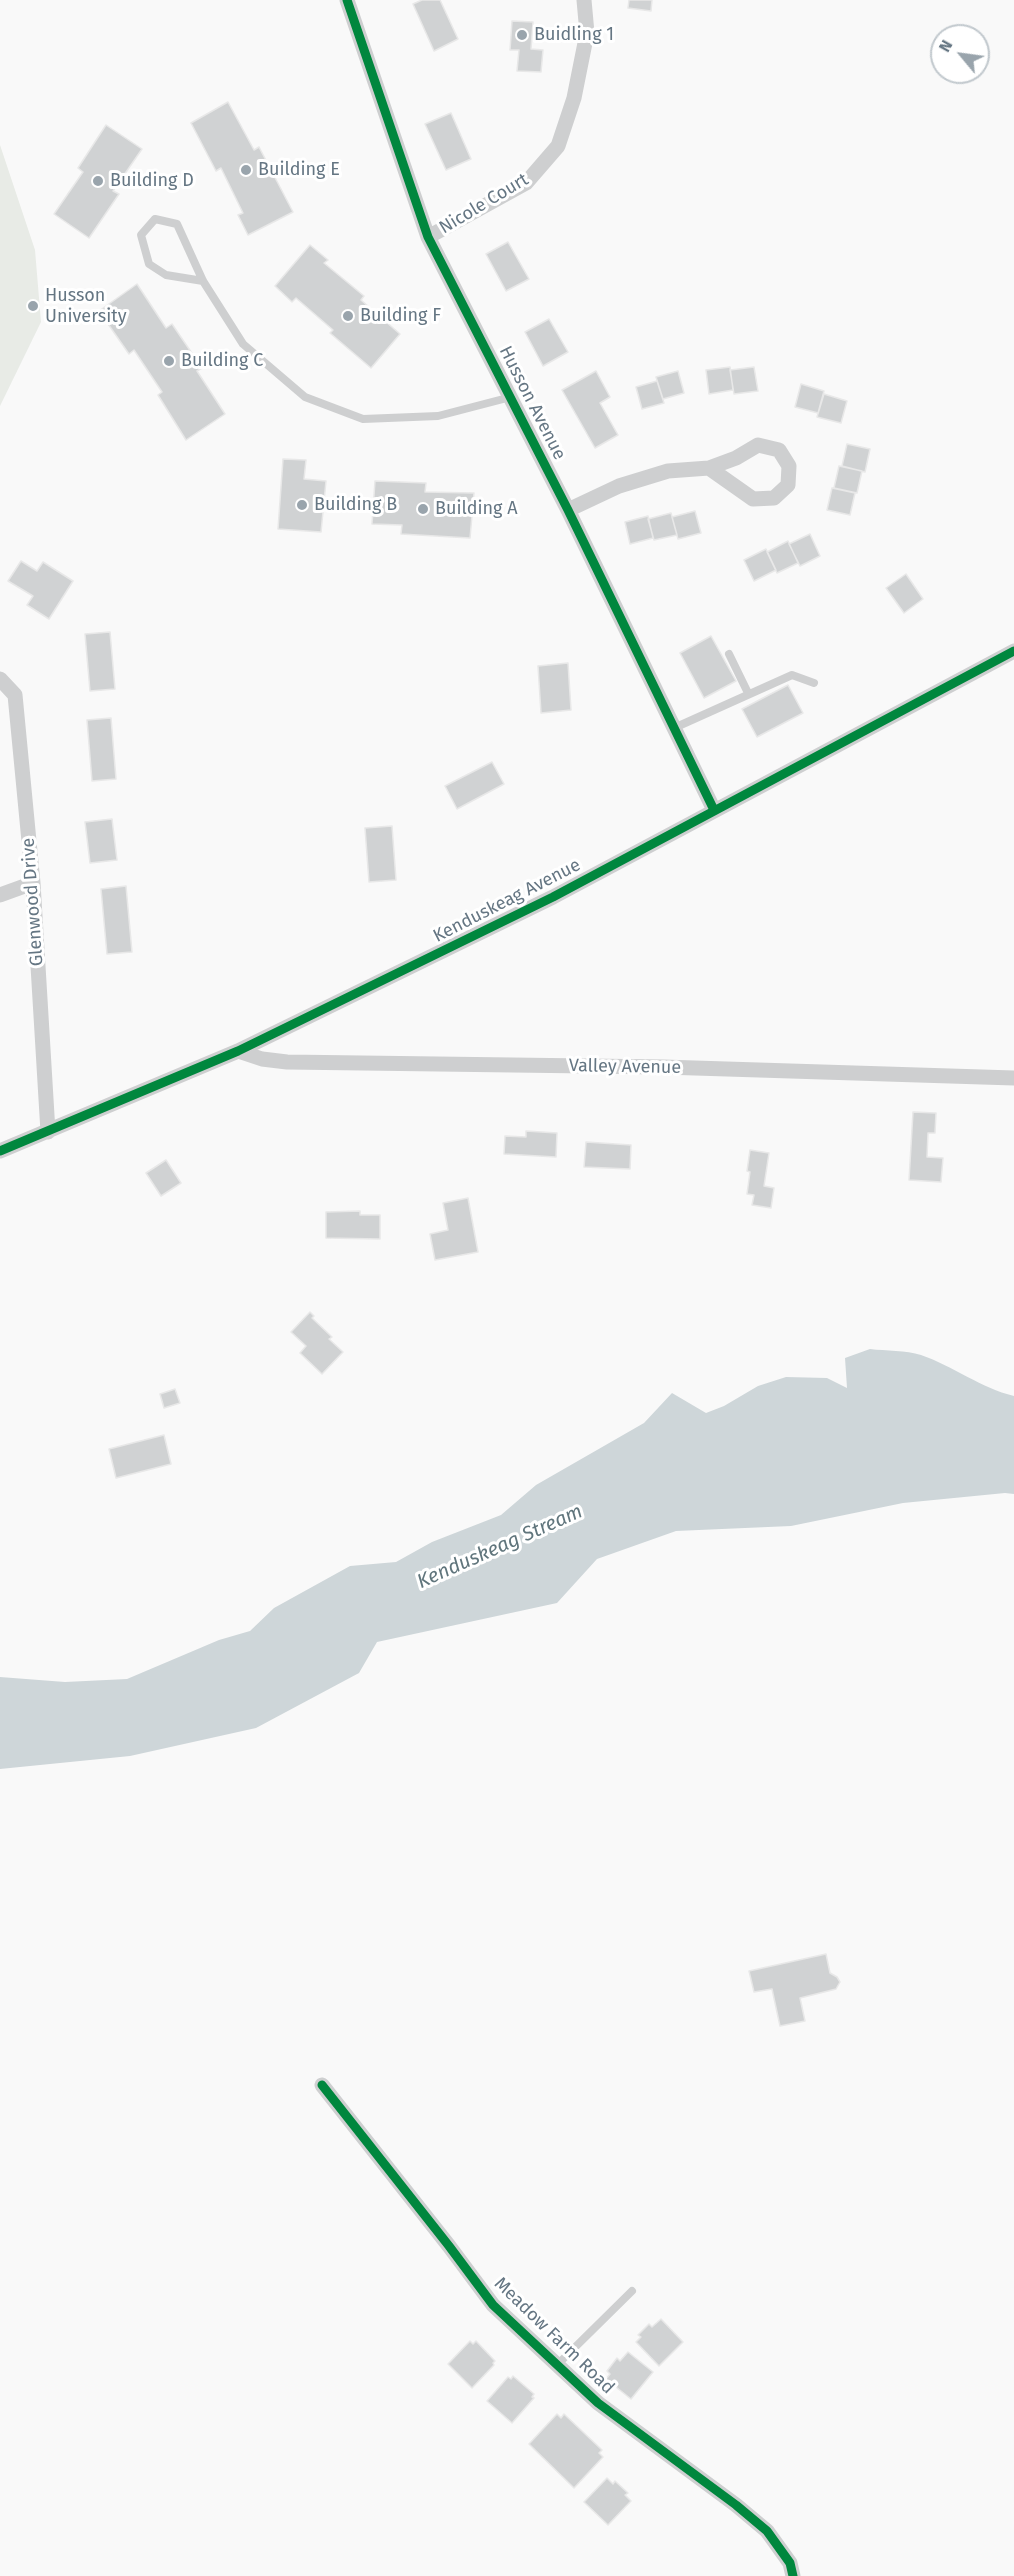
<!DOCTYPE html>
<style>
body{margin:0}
#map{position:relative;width:1014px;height:2576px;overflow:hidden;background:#f9f9f9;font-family:"Fira Sans",sans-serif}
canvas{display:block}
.north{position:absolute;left:930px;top:24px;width:60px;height:60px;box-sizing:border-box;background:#fff;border:2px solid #c1c8cd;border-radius:50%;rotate:299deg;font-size:16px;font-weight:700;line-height:24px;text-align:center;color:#657683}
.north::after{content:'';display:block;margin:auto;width:21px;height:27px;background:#99a4ac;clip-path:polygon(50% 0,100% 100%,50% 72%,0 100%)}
</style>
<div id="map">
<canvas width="1014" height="2576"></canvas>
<div class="north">N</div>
</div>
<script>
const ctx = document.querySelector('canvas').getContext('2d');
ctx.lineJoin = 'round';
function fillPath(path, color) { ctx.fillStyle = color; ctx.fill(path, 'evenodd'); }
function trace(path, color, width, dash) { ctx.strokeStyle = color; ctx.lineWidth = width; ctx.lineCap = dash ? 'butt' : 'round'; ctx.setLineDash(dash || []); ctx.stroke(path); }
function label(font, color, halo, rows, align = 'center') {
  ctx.font = font + ' "Fira Sans",sans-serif'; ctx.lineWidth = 6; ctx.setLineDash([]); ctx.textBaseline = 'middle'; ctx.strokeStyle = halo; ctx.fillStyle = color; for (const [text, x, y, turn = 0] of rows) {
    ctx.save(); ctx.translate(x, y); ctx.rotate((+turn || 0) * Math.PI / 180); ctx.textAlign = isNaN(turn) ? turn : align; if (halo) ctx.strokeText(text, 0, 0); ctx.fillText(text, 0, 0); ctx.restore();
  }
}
fillPath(new Path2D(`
 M0,145L35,250L41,322L0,406Z`), '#e8ebe6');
fillPath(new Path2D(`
 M870,1349C886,1351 906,1350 921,1355C953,1366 981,1388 1014,1396V1494L1005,1493L903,1503L791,1526L676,1531L597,1559L557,1603L377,1642L359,1673L256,1728L130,1756L0,1769V1677L65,1682L127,1679L219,1640L250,1631L274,1608L350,1566L396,1562L432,1542L501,1515L536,1485L644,1423L672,1393L706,1413L724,1406L758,1386L786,1377L827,1378L847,1388L845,1358Z`), '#ced6d9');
const building = new Path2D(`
 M422,0H440L458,39L434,51L413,4Z
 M629,0H652L651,11L628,8Z
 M512,21L533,22L531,49L543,50L541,72L517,71L519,50H510Z
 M228,102L254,150L259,147L293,212L248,235L238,215L243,213L221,168L216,171L191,123Z
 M451,113L471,159L446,170L425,124Z
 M106,125L142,149L113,191L119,194L89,238L54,214L83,172L78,168Z
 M508,242L529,279L506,291L486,254Z
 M310,245L328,260L324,263L364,296L361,300L400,334L371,368L330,333L333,330L296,298L292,302L275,286Z
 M137,284L166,328L172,324L202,368L197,371L225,414L186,440L158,395L162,392L134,350L129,354L99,311Z
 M549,319L568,352L543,366L525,332Z
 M730,367L733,390L709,394L706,370Z
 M754,367L758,391L734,394L730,370Z
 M596,371L610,397L600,403L618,435L595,448L562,390Z
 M678,371L684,393L663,399L656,377Z
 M657,381L664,403L642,409L636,387Z
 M801,384L824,391L818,413L795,407Z
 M824,394L847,401L841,423L817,417Z
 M847,444L870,449L865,472L842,466Z
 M283,459L306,460L304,479L326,481L321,532L278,529Z
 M839,466L862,471L857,493L834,488Z
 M375,481L426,483L425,492L474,493L470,538L401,534L402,525L372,524Z
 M832,488L855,493L850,515L827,510Z
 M695,511L701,533L678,539L672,517Z
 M671,513L677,535L654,540L648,519Z
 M648,516L653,538L630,544L625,522Z
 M810,534L820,556L800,566L789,544Z
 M788,541L798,563L777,573L767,552Z
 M766,549L776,570L754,581L744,560Z
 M21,561L37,571L43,562L73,581L49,619L27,605L33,596L8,581Z
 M906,574L923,599L904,613L886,588Z
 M110,632L115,689L90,691L85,634Z
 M711,636L736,681L704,698L680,653Z
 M568,663L571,710L541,713L538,666Z
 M788,685L803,713L757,737L742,709Z
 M111,718L116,779L92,781L87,720Z
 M492,762L504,784L457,809L445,786Z
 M112,819L117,860L90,863L85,822Z
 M392,826L396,880L369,882L365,828Z
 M126,886L132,952L107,954L101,889Z
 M913,1112L936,1113L935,1133H928L927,1157L943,1158L941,1182L909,1180Z
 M526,1131L557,1133L556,1157L504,1154L505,1136L526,1137Z
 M586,1142L631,1145L630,1169L584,1167Z
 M750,1150L769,1153L764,1186L774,1188L771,1208L752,1205L754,1195L747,1194L750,1172L747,1171Z
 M166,1160L181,1183L161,1196L146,1173Z
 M468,1198L478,1252L435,1260L430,1234L448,1230L443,1203Z
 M360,1211V1215H380V1239L326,1238V1212Z
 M310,1312L314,1316L312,1318L332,1337L329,1339L343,1352L322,1374L300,1353L306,1346L291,1332Z
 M175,1389L180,1403L164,1408L160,1394Z
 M164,1435L171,1464L116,1478L109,1449Z
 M826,1954L830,1973L837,1977L840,1982L836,1989L800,1998L805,2021L780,2026L772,1989L754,1992L749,1971Z
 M661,2319L683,2342L659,2366L636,2342L641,2337L638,2335L649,2324L652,2327Z
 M470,2341L473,2344L476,2341L495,2361L493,2363L494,2365L472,2388L448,2364Z
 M628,2352L653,2372L631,2399L606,2379L610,2374L607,2371L617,2358L620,2361Z
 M513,2376L534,2394L532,2397L534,2398L512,2423L487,2401L508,2377L511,2379Z
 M557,2414L561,2418L564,2414L602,2450L599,2453L603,2457L574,2488L529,2444Z
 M607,2478L613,2484L615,2481L628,2493L625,2495L631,2501L608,2525L584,2502Z`);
fillPath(building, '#d0d2d3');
trace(building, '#e8e8e8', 1.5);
trace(new Path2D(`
 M203,281L166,275L149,264L141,235L155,219L177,224L203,281L243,344L305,397L363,419L438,416L511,397
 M729,654L748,693
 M674,728L792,675L814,683
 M557,2365L632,2291`), '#cecfd0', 8);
trace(new Path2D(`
 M347,0L428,237L568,510L714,810
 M428,237L526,183L558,146L574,98L587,33L584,0
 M568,510L619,486L668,471L709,468L753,499L774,498L788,485L789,466L779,450L758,445L736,458L709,468
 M0,679L15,695L33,883L48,1132
 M0,895L33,883
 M238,1051L262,1059L287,1062L663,1067L1014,1078
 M0,1151L238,1051L553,897L1014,651
 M322,2085L449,2246L493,2305L598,2403L736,2505L767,2531L790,2563L793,2576`), '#cecfd0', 15);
trace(new Path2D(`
 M347,0L428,237L568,510L714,810
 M0,1151L238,1051L553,897L1014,651
 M322,2085L449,2246L493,2305L598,2403L736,2505L767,2531L790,2563L793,2576`), '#00873e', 9);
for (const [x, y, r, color] of [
 [522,35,6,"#99a4ac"],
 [246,170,6,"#99a4ac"],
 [98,181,6,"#99a4ac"],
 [33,306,6,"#99a4ac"],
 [348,316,6,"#99a4ac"],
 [169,361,6,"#99a4ac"],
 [302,505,6,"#99a4ac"],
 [423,509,6,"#99a4ac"]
]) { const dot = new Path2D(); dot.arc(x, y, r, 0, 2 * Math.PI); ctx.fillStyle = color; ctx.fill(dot); trace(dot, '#fff', 2); }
label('18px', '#657683', '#fff', [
 ["Buidling 1",534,35],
 ["Building E",258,170],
 ["Building D",110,181],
 ["Husson",45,296],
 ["University",45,317],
 ["Building F",360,316],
 ["Building C",181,361],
 ["Building B",314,505],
 ["Building A",435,509]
], 'left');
label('18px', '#657683', '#fff', [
 ["Nicole Court",484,204,-31],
 ["Husson Avenue",532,403,63],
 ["Kenduskeag Avenue",507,901,-27],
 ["Glenwood Drive",33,902,-94],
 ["Valley Avenue",625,1067,1],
 ["Meadow Farm Road",554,2336,44]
]);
label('italic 20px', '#60757c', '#fff', [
 ["Kenduskeag Stream",500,1547,-24]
]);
</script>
